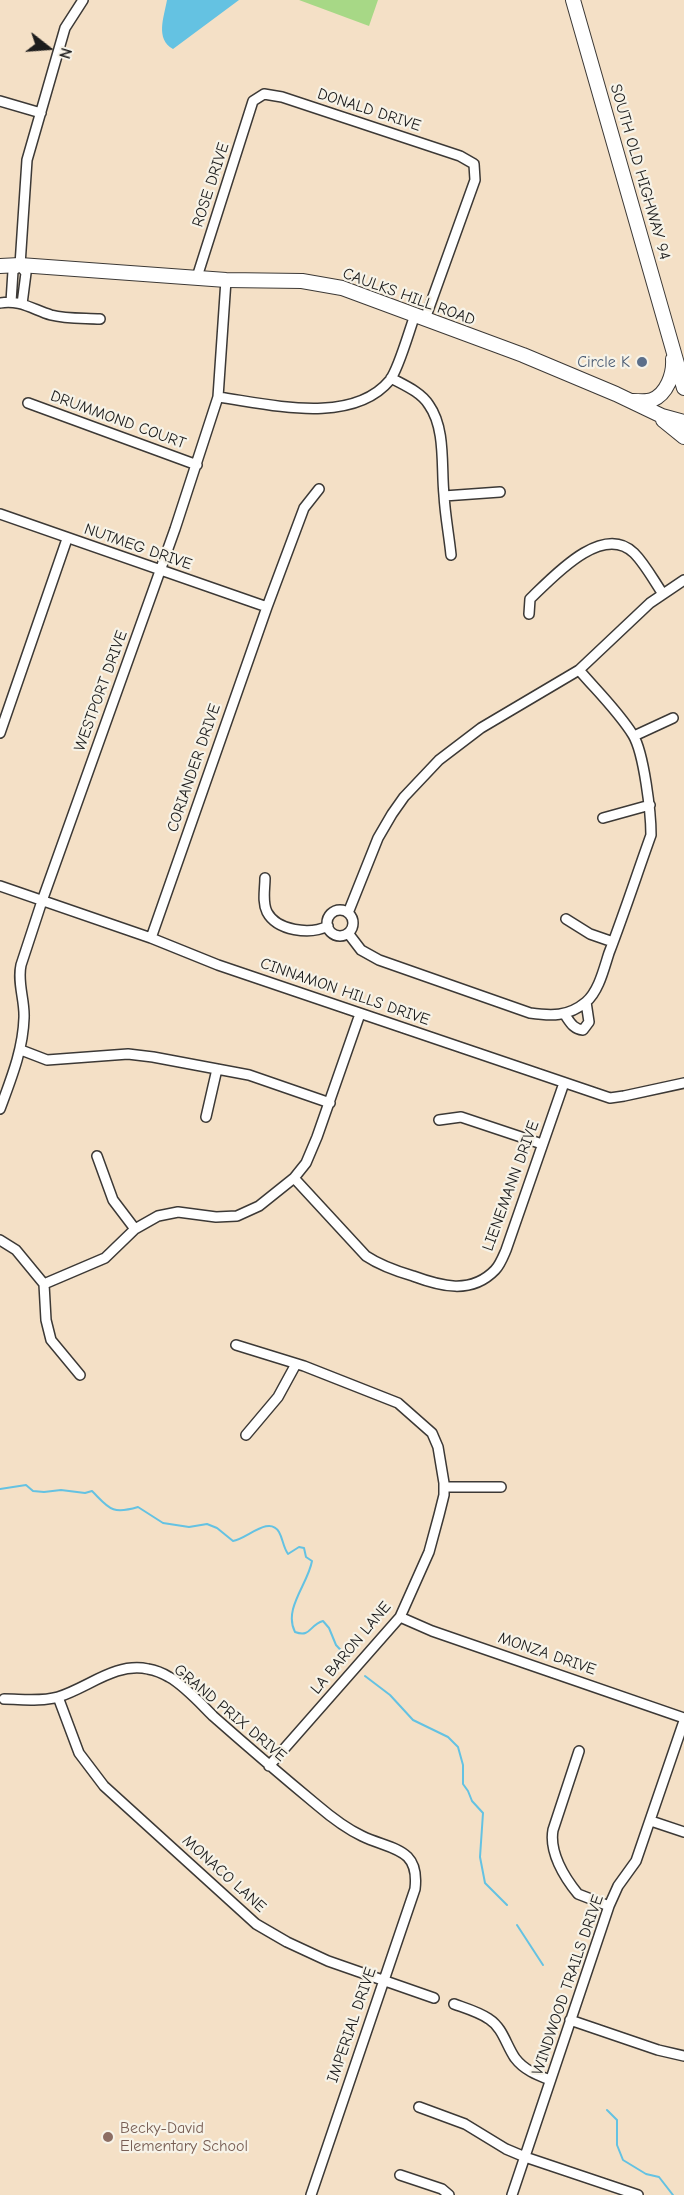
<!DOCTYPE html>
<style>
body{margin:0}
#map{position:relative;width:684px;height:2195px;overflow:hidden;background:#f4e0c6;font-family:"Comic Neue",sans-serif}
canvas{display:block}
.north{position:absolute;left:18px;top:18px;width:60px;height:60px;-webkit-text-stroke:4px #f7f3e8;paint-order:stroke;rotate:107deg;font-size:16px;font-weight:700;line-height:24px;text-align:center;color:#1c1c1c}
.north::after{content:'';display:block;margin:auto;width:21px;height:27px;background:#1c1c1c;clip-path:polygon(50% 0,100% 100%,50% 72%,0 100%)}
</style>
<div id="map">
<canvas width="684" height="2195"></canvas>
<div class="north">N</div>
</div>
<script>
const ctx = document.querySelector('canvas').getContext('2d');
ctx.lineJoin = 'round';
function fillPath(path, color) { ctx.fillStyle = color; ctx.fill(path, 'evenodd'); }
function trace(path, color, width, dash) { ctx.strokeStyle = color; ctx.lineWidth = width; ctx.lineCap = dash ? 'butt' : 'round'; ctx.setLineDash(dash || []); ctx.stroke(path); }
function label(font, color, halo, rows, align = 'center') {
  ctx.font = font + ' "Comic Neue",sans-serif'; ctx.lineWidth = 4.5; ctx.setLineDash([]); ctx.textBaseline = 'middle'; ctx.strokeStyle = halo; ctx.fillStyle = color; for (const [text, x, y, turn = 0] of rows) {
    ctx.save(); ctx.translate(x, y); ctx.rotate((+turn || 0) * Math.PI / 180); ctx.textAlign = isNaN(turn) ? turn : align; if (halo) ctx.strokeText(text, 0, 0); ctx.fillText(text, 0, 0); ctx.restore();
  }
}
fillPath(new Path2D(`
 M299,0H378L369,26Z`), '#a7d886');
fillPath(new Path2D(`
 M167,0H239L173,49C155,39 164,17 167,0Z`), '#64c2e2');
trace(new Path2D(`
 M0,1489L26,1485L33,1491L44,1492L61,1490L85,1493L92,1491C109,1508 111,1515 138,1507L163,1523L189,1527L207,1524L217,1528L233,1541C247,1539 269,1515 279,1532C283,1539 283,1547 288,1554L299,1547L304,1548L306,1557L312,1561C308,1584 283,1609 295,1632C311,1638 309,1625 323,1621L329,1628L336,1645L347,1657
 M365,1676L390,1695L413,1720L448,1737L458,1747L463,1765V1784L468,1791L472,1801L483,1813L480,1857L485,1883L507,1905
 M517,1925L543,1965
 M607,2110L617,2120V2145L623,2160L646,2174L659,2177L673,2195`), '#64c2e2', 2);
const street = new Path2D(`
 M0,101L41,113
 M20,265L27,160L65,28L83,0
 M20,265L26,273L22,304
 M197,277L253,101L264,94L282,97L460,156L474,164L475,180L425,319
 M11,302L13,271L20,265
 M0,303C19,299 34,310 51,315C66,319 84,318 100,319
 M391,378C404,385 421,392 429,405C446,429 441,467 444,495C445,515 449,535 451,555
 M218,397C269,404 352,426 390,380C399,368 409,331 415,315
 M28,403L197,465
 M444,496L500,492
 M0,514L267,607
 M529,614L530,599C552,578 602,522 634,553C645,564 654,581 663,594
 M0,733L67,539
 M634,736L673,718
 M603,818L650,805
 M265,878C265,889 262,902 267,912C277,931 310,935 328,926
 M0,886L151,938L218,965L610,1098L624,1096L684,1083
 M327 923a13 13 0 1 1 26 0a13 13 0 1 1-26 0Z
 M348,913L378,838L392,814L404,797L439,760L481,728L579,670L650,603L684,580
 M566,919L590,934L613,942
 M348,933L361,950L379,960L530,1013C551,1016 568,1017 586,1002C599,991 604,968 609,953C624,914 637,874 651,835C651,813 644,753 633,735C618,711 597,691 579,670
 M151,938L267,607L304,508L319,489
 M565,1015C570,1022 573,1029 583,1030L589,1022L586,1002
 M21,1050L47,1060L128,1054L153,1057L249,1075L330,1103
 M0,1109C11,1079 23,1050 24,1018C25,1000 17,983 21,965L42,901L175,529L218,397L226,280
 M206,1117L217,1069
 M439,1120L461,1117L542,1144
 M97,1156L113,1200L135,1229
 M294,1178L366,1256C381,1266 396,1271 413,1276C440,1286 471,1295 495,1270C500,1265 503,1257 506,1250L564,1083
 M0,1240L16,1250L44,1284L46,1320L51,1340L80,1375
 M44,1284L105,1258L135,1229L158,1216L178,1212L216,1217L237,1216L259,1206L294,1178L306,1163L317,1137L360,1014
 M236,1345L304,1366L398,1403L432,1433L438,1447L444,1483V1495L439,1515L429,1552L400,1617L269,1766
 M246,1435L278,1397L296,1364
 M444,1487H501
 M400,1617L432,1631L684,1718
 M58,1697L79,1753L104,1786L256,1924L287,1942L328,1961L434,1998
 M4,1699C21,1699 41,1702 58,1697C88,1688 115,1662 148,1669C154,1670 164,1674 169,1677C184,1685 201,1704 213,1716C247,1746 282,1776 317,1805C331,1817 345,1828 362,1836C391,1850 420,1847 415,1889L311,2195
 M579,1751L553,1830C549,1852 564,1877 578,1894L609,1906
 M651,1821L684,1832
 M454,2004C465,2008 479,2012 489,2019C503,2028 506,2045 515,2058C524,2070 537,2075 550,2080
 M570,2020L658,2050L684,2056
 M419,2107L465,2124L506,2149L525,2157L638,2195
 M400,2175L442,2189L449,2195
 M512,2195L609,1906L618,1886L636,1861L684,1721`);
const secondary = new Path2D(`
 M573,0L684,388
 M0,266L20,265L226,280L302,281L342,288L523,355L616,394L662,416L684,422
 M633,401C639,401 647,402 652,400C667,394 674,374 673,359
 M663,420L684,437`);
trace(street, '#3c3936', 12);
trace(secondary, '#3c3936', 16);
trace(street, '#fff', 9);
trace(secondary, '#fff', 14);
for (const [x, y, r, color] of [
 [642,362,6,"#5c6f8a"],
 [108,2137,6,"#8d6e63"]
]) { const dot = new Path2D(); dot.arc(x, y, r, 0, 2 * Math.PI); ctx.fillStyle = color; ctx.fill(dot); trace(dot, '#f7f3e8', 2); }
label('16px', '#1c1c1c', '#f7f3e8', [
 ["DONALD DRIVE",369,110,18],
 ["SOUTH OLD HIGHWAY 94",640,172,74],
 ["ROSE DRIVE",211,185,-72],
 ["CAULKS HILL ROAD",409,297,20],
 ["DRUMMOND COURT",118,420,20],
 ["NUTMEG DRIVE",138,547,19],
 ["WESTPORT DRIVE",101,691,-70],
 ["CORIANDER DRIVE",194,768,-71],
 ["CINNAMON HILLS DRIVE",345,992,19],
 ["LIENEMANN DRIVE",511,1186,-70],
 ["LA BARON LANE",351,1648,-50],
 ["MONZA DRIVE",547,1654,19],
 ["GRAND PRIX DRIVE",230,1713,40],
 ["MONACO LANE",224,1874,42],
 ["WINDWOOD TRAILS DRIVE",568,1985,-71],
 ["IMPERIAL DRIVE",352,2025,-71]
]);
label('16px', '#4e5e75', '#f7f3e8', [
 ["Circle K",630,362]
], 'right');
label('16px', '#785e54', '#f7f3e8', [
 ["Becky-David",120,2128],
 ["Elementary School",120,2146]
], 'left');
</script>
